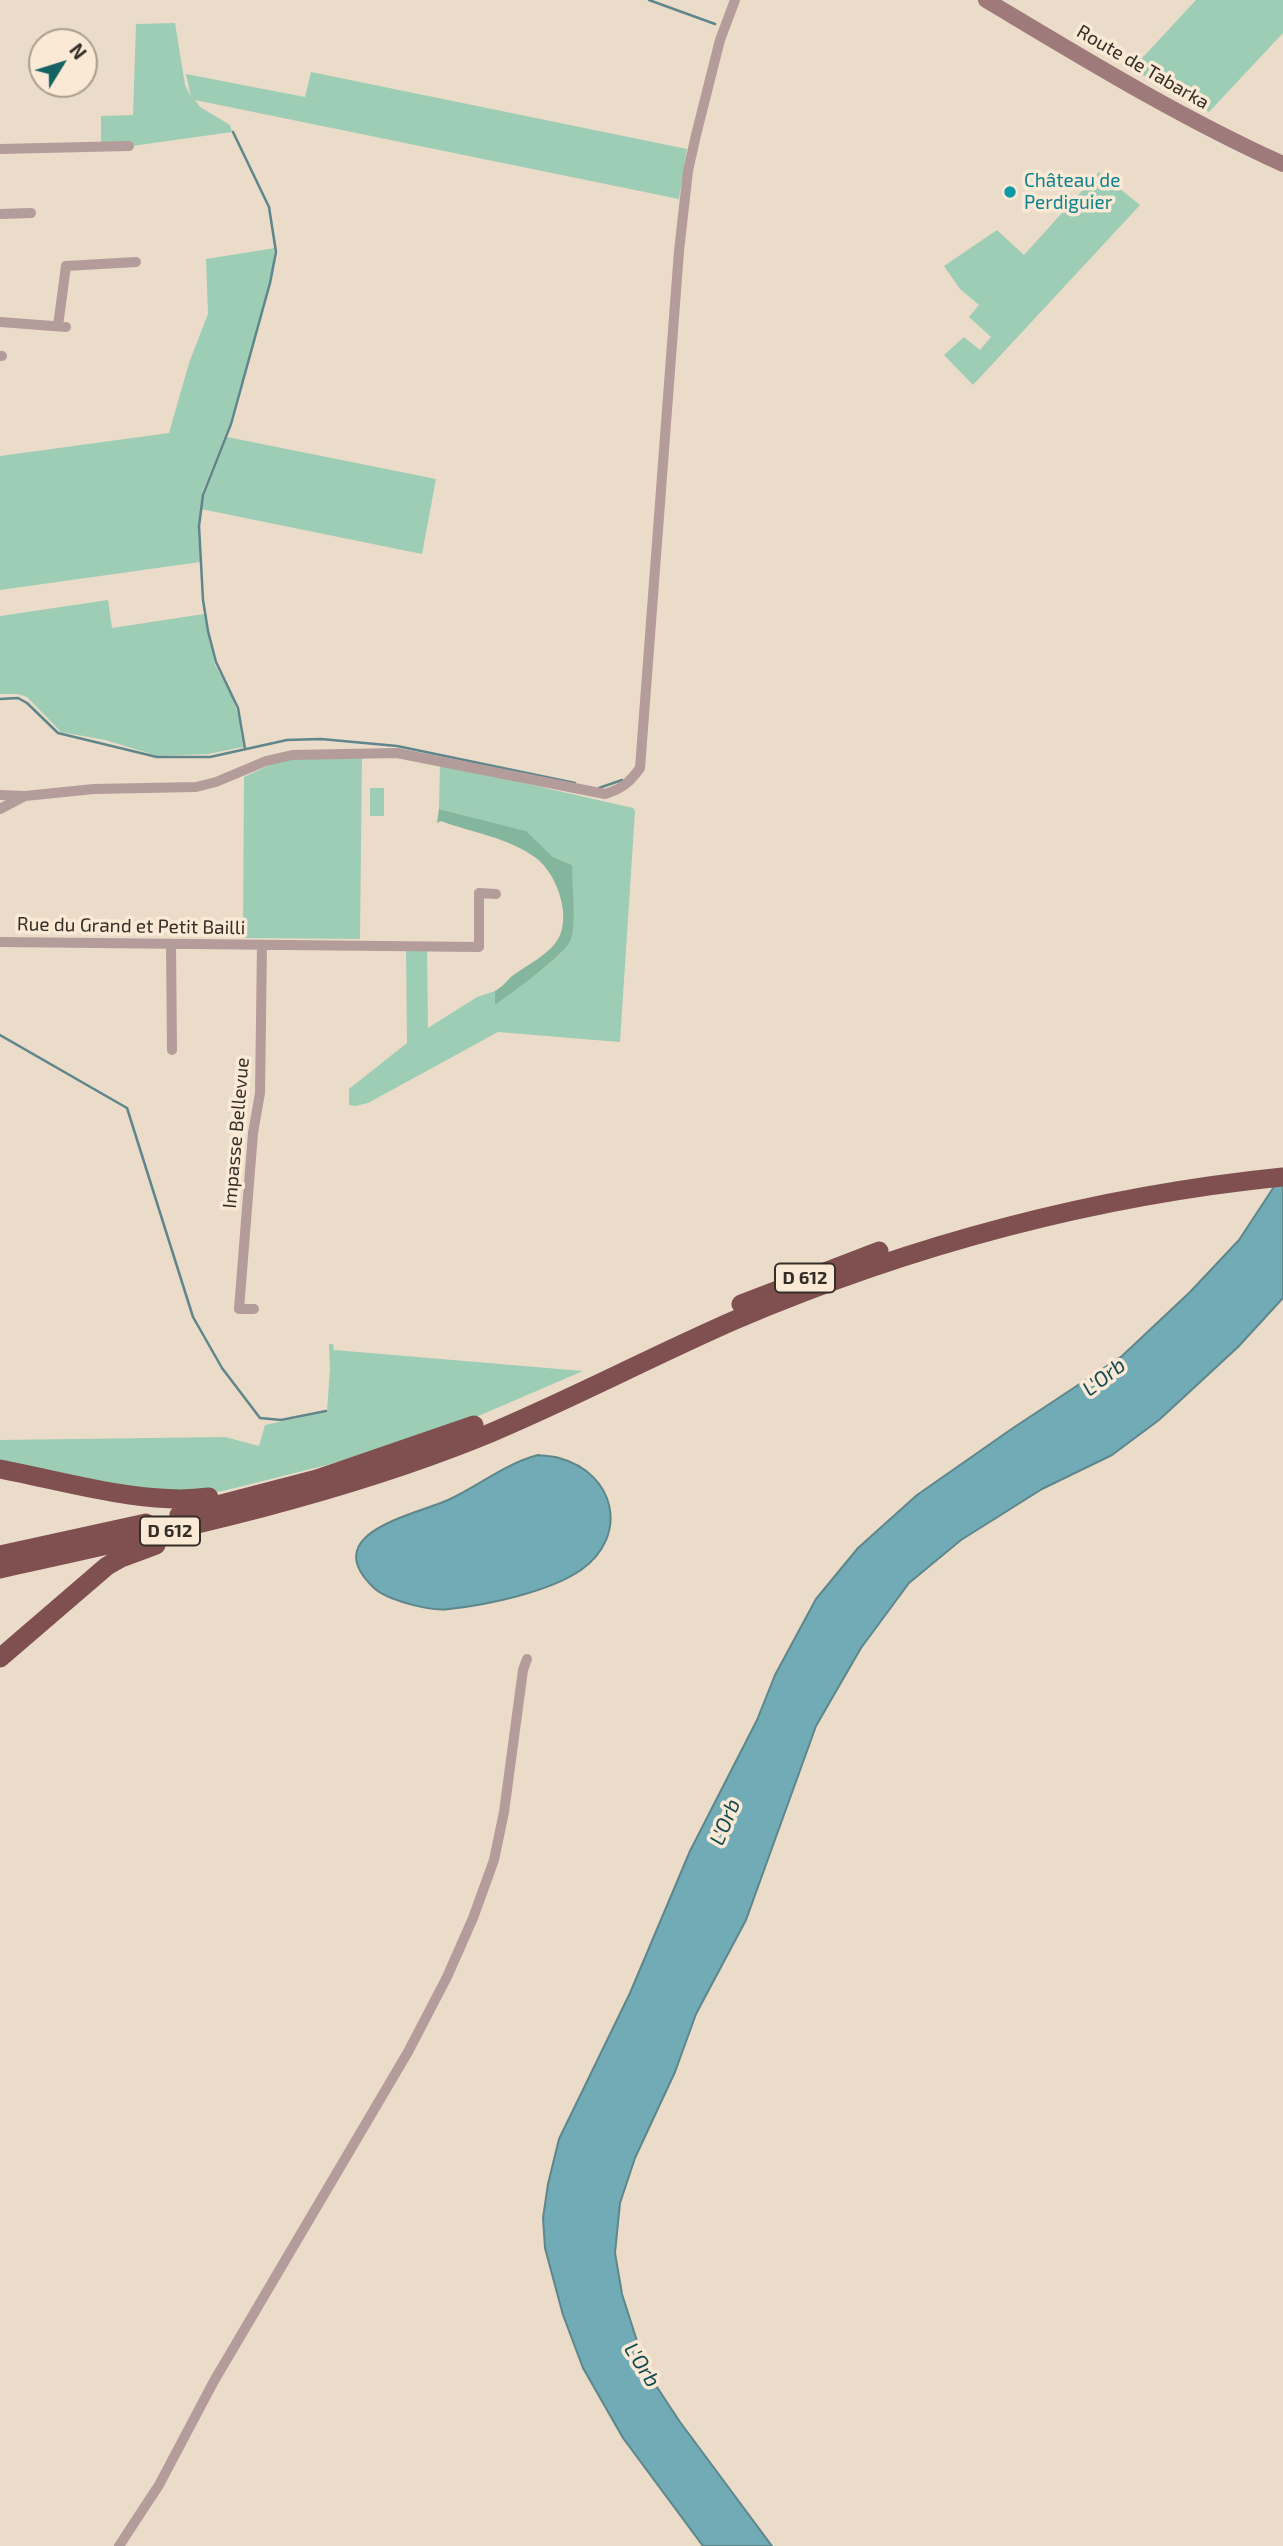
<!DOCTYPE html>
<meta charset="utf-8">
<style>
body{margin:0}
#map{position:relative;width:1283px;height:2546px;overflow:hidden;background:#ebdbc9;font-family:"Exo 2",sans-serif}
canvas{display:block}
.north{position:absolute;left:28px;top:28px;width:70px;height:70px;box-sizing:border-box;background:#f9e9d5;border:2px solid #aa9e8f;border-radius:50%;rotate:52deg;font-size:19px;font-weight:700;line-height:28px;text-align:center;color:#342e27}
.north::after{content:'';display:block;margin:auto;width:24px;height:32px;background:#146362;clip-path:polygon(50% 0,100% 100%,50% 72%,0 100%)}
</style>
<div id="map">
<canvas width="1283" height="2546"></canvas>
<div class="north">N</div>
</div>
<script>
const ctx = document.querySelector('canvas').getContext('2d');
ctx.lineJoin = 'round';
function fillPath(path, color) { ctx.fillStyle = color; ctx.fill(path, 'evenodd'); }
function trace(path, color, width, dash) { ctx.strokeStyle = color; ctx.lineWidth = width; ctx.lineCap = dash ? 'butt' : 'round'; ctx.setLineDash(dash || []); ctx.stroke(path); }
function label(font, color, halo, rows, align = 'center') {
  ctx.font = font + ' "Exo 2",sans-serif'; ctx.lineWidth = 7; ctx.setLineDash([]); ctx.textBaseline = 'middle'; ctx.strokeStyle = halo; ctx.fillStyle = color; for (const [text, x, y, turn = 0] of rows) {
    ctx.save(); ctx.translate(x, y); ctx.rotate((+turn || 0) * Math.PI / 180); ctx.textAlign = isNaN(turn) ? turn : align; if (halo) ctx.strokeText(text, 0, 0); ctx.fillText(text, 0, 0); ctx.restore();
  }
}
fillPath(new Path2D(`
 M1196,0H1283V33L1209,112L1132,69Z
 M175,23L185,85L191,97L186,74L305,97L311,72L687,149L679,199L195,100L200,107L230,125L232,132L132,146L101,144V116L133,115L136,24Z
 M1099,172L1140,205L973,385L944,355L964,337L980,350L991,337L969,317L979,305L960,289L944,266L997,230L1024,255Z
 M275,248L271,279L230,423L203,490L198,528L200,562L0,590V456L169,433L189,363L208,314L206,259Z
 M227,437L436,479L422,554L201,509L204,496Z
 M108,600L112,628L204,614L215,665L232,696L238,715L243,747L208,754L158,756L105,740L61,732L27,697L18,694H0V616Z
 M362,756L360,939L243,938L244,777L274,763L293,759Z
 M440,764L633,808L635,811L620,1042L498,1032L368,1103L355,1106L349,1105V1089L407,1043L406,950L427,951L428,1028L477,997L495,991V1004C509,994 560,959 566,946C578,922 571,891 572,865L553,857L525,831L439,809Z
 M370,788H384V816H370Z
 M329,1344H333L334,1350L583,1371L462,1423L327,1465L223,1491L186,1496L0,1465V1440L225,1437L259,1446L265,1425L327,1412L330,1369Z`), '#9dcdb5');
fillPath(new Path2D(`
 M439,809L526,831L553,857L572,865C572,883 577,928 570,941C563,957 511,993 495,1005V991C502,987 506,982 511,977C526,965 552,954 560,935C570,912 556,873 536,858C507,837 473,833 441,821L437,823Z`), '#84b69e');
const water = new Path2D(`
 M1283,1173V1298L1238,1347L1159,1420L1112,1455L1042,1489L961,1540L909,1583L861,1648L816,1726L746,1920L696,2014L675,2072L635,2158L620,2203L615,2253L622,2294L637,2341L651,2378L680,2422L772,2546H703L623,2438L583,2368L563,2315L545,2248L543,2218L548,2184L559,2139L630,1993L690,1851L757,1720L775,1675L816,1599L858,1548L917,1495L1013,1428L1122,1356L1190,1292L1239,1240Z
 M538,1455C544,1456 552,1456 559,1458C615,1473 630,1535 581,1570C549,1592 487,1605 449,1609C431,1612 387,1600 374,1588C316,1533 415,1515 448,1500C479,1486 504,1464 538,1455Z`);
fillPath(water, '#70abb6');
trace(water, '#5e868b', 2);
trace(new Path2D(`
 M649,0L715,24
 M233,132L269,207L276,252L270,283L231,424L203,495L199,526L203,600L208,631L216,662L238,708L245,749
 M0,699L18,698L27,703L58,733L157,757H210L287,740L321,739L397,746L575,783
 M599,788L622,780
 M0,1035L127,1108L193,1317L222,1368L260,1418L281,1420L326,1411`), '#5e868b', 2.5);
trace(new Path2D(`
 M0,149L129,146
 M0,214L31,213
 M0,322L66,327
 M58,326L66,266L136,262
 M0,356H2
 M0,795L25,796L94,789L196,787L216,782L266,761L292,755L397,753L605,794C622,789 630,782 640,768L679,251L688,171L696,135L720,40L735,0
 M0,809L23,797
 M0,942L479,947V893L496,894
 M171,944L172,1050
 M254,1309H239L253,1133L260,1093L262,945
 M119,2546L159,2485L214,2381L408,2052L447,1977L473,1918L494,1860L504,1812L523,1670L527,1659`), '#b49c9b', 10);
trace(new Path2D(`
 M986,0C1083,58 1179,117 1283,164`), '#9e7b7a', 16);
trace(new Path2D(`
 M741,1304L879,1251
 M0,1469C64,1481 145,1506 209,1497
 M179,1515L317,1479L474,1425
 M0,1555L146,1523
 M0,1569C161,1533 323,1500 476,1439C564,1403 648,1358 735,1320C909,1246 1094,1196 1283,1177
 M0,1658L107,1566L121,1558L156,1545`), '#7f504f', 19);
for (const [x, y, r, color] of [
 [1010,192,7,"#0f9aa8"]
]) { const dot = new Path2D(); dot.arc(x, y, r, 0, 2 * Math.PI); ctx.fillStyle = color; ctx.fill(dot); trace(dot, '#f9e9d5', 2.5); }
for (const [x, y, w] of [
 [805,1278,60],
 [170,1531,60]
]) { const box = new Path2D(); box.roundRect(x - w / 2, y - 14.5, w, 29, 5); ctx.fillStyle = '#f9e9d5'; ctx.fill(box); trace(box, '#342e27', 2); }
label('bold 18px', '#342e27', null, [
 ["D 612",805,1278],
 ["D 612",170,1531]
]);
label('19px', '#342e27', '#f9e9d5', [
 ["Route de Tabarka",1143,67,30],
 ["Rue du Grand et Petit Bailli",131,926,1],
 ["Impasse Bellevue",236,1133,-85]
]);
label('19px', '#0d838f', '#f9e9d5', [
 ["Château de",1024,181],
 ["Perdiguier",1024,203]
], 'left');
label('italic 21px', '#134952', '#f9e9d5', [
 ["L'Orb",1104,1377,-38],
 ["L'Orb",725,1822,-68],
 ["L'Orb",642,2365,57]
]);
</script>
